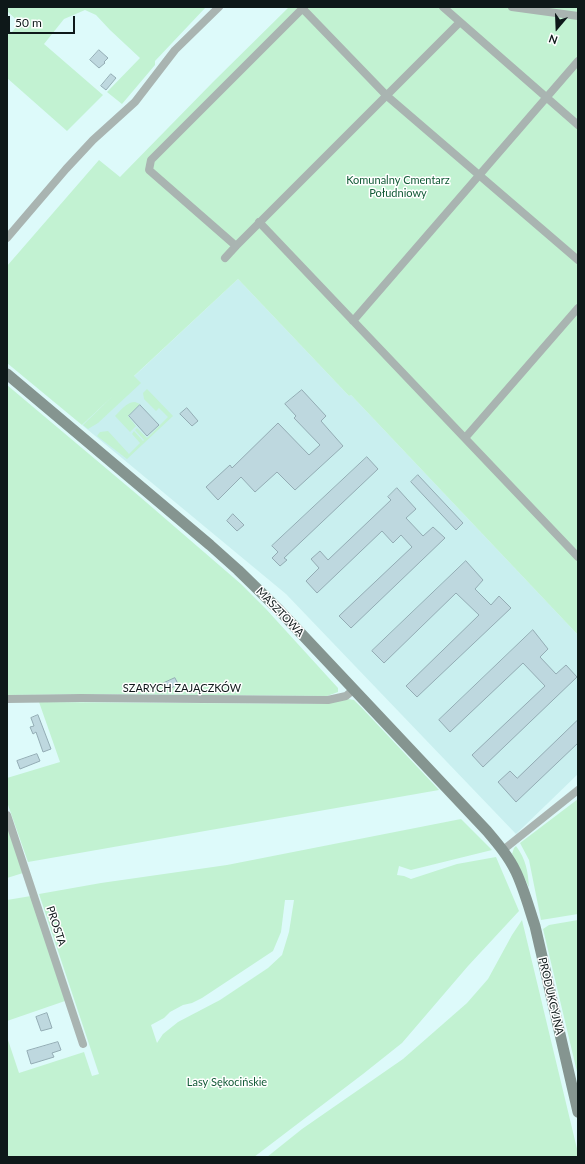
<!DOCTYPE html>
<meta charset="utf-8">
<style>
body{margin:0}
#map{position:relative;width:585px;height:1164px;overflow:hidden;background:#ddfafa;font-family:Lato,sans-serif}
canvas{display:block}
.frame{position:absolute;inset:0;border:8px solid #0e1819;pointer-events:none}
.north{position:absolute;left:537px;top:8px;width:40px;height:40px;-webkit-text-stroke:3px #fff;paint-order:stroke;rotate:199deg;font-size:11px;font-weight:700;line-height:16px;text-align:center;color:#0e1819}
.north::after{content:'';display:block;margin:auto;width:14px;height:18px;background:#0e1819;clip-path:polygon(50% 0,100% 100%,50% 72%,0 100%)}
.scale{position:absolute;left:8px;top:16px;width:67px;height:18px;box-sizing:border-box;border:2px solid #0e1819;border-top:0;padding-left:5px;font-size:12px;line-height:14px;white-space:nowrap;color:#0e1819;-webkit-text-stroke:3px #fff;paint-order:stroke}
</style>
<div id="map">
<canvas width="585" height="1164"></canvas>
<div class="frame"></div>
<div class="north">N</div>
<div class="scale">50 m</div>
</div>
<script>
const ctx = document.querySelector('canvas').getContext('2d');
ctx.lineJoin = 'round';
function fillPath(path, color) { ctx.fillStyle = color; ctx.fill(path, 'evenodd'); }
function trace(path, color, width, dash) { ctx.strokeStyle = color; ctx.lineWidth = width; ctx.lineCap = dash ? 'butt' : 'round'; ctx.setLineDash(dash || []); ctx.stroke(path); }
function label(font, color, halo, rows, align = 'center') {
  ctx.font = font + ' Lato,sans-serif'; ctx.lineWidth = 3; ctx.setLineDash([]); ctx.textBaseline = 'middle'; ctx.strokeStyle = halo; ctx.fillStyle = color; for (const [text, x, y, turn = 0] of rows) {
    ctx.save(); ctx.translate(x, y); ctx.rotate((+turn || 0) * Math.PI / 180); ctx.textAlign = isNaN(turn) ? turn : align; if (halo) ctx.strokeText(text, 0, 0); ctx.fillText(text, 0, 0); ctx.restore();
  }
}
fillPath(new Path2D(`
 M238,279L349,396L351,395L578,635V774L516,834L286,594L82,425Z`), '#c9efef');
fillPath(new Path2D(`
 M7,7H206L155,61V65L122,104L107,92L140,58L110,30L96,15L85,10L64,19L44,44L103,95L67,131L7,78V22L8,23L11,33L20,23L7,11Z
 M289,7H578V635L351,395L349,396L238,279L134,376L141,383L98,423L88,429L83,425L114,395L82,425L7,363V266L99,160L120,177L213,82Z
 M7,385L139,496L241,584L266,609L338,688V692L327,696L101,694L7,695Z
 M147,389L173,416L127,459L97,436L100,432L108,431L129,454L140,443L132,434L134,431L143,441L144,440L135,430L137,428L147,438L168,417L159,408L156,411L144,399L143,393Z
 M135,402L140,404L128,416L136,426L130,432L115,416C121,410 127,402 135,402Z
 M348,699L354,700L361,707L439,790L28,862L7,802V778L60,762L39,702L325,704Z
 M578,799V914L541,920L529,860L520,843Z
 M461,819L492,850L411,870L399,866L397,875L404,876L411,879L457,864L496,857L519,911L468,966L402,1043L363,1074L254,1157H7V1037L19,1073L84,1052L92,1076L99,1074L39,894L101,883L227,865ZM285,900H294L289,932L282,955L268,968L220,1000L178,1022L163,1034L157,1043L151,1025L164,1018L170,1012L183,1005L192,1003L202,998L273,951L281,932Z
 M7,826L23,873L7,878Z
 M516,846C526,859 528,872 529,887L512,854L514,848Z
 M31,896L65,1001L7,1021V900Z
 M522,920L578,1153V1157H267L302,1129L403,1059L467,1003L488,979L512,935Z
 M578,920V1076L543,929L549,925Z`), '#c2f2d2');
const building = new Path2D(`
 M99,50L108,58L104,62L105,63L99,68L90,60Z
 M111,74L116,78L106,90L101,86Z
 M302,390L326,416L321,421L343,446L295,490L277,472L255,492L241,477L218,500L206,487L230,465L232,468L278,423L309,455L320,445L294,418L296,416L285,404Z
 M140,405L159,425L147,436L129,416Z
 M187,408L198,421L192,426L180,414Z
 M367,457L378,469L284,558L287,560L280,566L272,558L278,552L272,546Z
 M418,475L463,523L456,530L411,482Z
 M397,488L416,509L406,518L423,536L433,527L445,538L351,628L339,616L412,547L401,535L393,543L382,531L317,593L306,581L319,568L311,559L320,551L328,560L391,500L388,497Z
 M233,514L244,525L237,531L227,521Z
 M466,561L483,580L475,589L491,605L499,596L511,608L417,697L406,686L479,615L456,593L384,663L372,651Z
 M533,630L548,649L540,657L556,674L566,665L577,677L483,767L472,755L545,686L523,663L450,732L439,720Z
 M175,678L178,684L168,690L164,683Z
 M38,715L51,749L43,752L36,732L33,734L30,727L34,726L31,718Z
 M578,720V743L516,802L498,782L510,771L517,778Z
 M37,754L40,761L20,769L17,761Z
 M47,1013L52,1028L41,1031L36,1017Z
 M58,1042L61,1050L52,1053L54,1057L31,1064L27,1051Z`);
fillPath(building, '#bed8df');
trace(building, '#93acb4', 1);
trace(new Path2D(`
 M443,7L578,125
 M512,7L578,16
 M302,8L387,96L578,260
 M259,222L578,557
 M7,238L66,169L93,140L135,102L175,50L219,7
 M236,246L149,170L151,160L304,7
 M225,258L236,246L460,22
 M353,321L578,61
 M465,438L578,308
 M7,699L81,698L328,700L346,696L353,690
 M7,815L83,1044
 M503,850L578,790`), '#a9b4b1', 8);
trace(new Path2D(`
 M7,374L210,545L238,570L279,610L487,831C498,844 509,857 516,872C524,889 529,908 535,926L578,1112`), '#859590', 11);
label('11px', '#115a36', '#fff', [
 ["Komunalny Cmentarz",398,180],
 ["Południowy",398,193],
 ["Lasy Sękocińskie",227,1082]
]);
label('11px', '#0e1819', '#fff', [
 ["MASZTOWA",280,612,46],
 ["SZARYCH ZAJĄCZKÓW",182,688],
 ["PROSTA",56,926,72],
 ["PRODUKCYJNA",551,996,77]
]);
</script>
